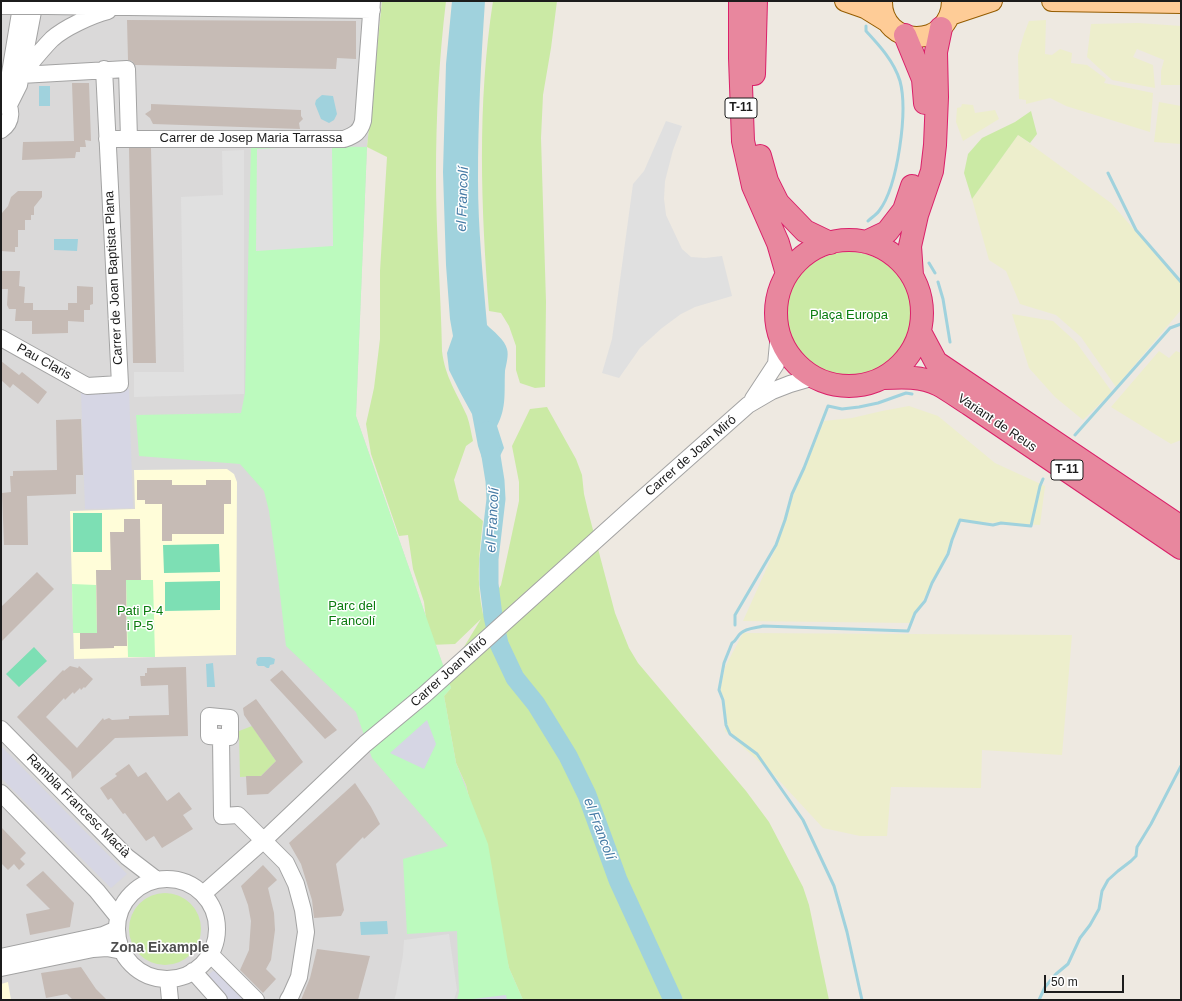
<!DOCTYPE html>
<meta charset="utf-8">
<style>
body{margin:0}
#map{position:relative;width:1182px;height:1001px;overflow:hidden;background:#eee9e1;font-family:Arial,sans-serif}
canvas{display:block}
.frame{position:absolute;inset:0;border:2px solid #1c1c1c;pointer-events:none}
.scale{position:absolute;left:1044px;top:975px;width:80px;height:18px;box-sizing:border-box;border:2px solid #1c1c1c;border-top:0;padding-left:5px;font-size:12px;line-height:14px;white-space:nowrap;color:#1c1c1c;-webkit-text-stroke:3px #fff;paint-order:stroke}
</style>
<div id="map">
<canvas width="1182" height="1001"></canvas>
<div class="frame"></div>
<div class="scale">50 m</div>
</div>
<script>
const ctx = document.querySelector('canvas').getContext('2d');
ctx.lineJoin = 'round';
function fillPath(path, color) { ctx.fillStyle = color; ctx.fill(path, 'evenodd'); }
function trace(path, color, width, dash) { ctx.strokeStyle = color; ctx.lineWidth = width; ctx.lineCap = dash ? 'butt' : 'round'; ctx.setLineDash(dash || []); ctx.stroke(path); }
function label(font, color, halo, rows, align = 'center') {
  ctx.font = font + ' Arial,sans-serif'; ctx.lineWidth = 3; ctx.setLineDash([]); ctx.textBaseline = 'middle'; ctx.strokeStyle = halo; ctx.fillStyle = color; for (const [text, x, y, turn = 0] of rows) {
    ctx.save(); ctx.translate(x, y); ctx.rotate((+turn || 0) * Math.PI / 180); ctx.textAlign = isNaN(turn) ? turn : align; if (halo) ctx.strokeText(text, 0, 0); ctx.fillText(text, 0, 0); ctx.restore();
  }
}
fillPath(new Path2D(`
 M1,1H382L367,147L356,416L451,688L444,696L456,763L466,785L509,968L523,1000H1Z`), '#dad9d9');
fillPath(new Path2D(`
 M227,469L234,474L237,482L236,655L74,659L70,511L135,509L134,470Z
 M8,982L11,1000H1V984Z`), '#fffdd9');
fillPath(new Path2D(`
 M1046,20L1045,54L1052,55L1060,49L1072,53L1071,63L1087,65L1106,79L1104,83L1153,93L1150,132L1066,106L1050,98L1026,104V100L1019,99L1018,55L1024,34L1029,21Z
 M1138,23L1181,26V85H1161V71L1164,60L1137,49L1133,57L1153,65L1155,88L1112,80L1087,57L1091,24Z
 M1159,102L1181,106V144L1154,142Z
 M962,104L973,105L975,113L995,110L999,119L963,141L956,122L957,108L961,107Z
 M1018,135L1111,203L1181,283V310L1116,387L1081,337L1056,315L1020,304L1006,271L989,260L972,199Z
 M1012,314L1053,321L1076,342L1112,392L1083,420L1055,397L1029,368Z
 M1159,351L1169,358L1176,351L1181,353V440L1171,444L1111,407Z
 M909,406L938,416L995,463L1045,486L1040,525L959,521L942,564L911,623L743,621L777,545L783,520L824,421L852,418L882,411Z
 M743,633L1072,635L1062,755L982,750L981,788L891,787L887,836H860L823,828L773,774L725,731V700L720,691L725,667Z`), '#edeecc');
fillPath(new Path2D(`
 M382,1H446C439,59 436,117 436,176C436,235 441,293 442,351C445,377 457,393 467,416C470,424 471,433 473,441L466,446L454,480L459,500L483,521C479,554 476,582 483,614L501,585L519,501V482L512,446L530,409L547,407L576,459L582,475L584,494L588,511L615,613L629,648L638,663L746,791L769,822L803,887L809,905L829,1000H523L509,968L466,785L456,763L444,696L451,688L443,667L459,655L481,619L455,644L429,645L424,602L413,569L408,535L399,536L371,454L366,424L374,388L380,339V271L387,157L367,147Z
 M493,1H557L551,48L543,95L541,138L546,302L545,387L535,388L520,383L516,370V346L509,326L501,313L489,311C481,207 477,105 493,1Z
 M1031,111L1037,134L1030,143L1018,135L972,199L964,173L968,154L982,138L1015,122Z
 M786 315a63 63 0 1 1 126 0a63 63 0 1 1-126 0Z
 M252,726L276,761L261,776L240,777L239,731Z
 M129 929a36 36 0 1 1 72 0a36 36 0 1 1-72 0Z`), '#cbeaa5');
fillPath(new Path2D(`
 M251,145L367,147L356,416L451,688L444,696L456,763L488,844L509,968L523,1000H457L459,992L457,931L407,934L403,859L448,846L372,758L356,712L286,646L278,577L269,511L264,491L240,464L139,456L136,415L241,413L245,393Z
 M126,580H153L155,657H128Z
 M72,584L96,585L97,633H73Z`), '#bcfabe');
fillPath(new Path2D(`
 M73,513H102V552H73Z
 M219,544L220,572L164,573L163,545Z
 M220,581V610L165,611V582Z
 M34,647L47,661L19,687L6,674Z`), '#7ddfb4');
fillPath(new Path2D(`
 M666,121L682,126L673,150L665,181L664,199L666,215L682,249L691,257L705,258L722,256L732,296L695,307L681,314L662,328L640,348L619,378L602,373L612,339L633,184L644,171Z
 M318,146H332L333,246L256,251L257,149Z
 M244,150V394L134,397V372H184L181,197L223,195L222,151Z
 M449,934L457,990L454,1000H394L396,994L403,955L404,940Z`), '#e0e0e0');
fillPath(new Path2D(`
 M129,389L133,508L85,509L81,392Z
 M427,720L436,744L424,769L390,753Z
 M1,746L127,874L111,888L1,778Z
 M213,971L221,973L248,1000H225L207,976Z
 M506,995L507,1000H473V999Z`), '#d6d6e4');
fillPath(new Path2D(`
 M452,1H485C481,60 478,120 478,180C478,228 483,277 487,325C493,331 505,340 507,349C509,355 506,365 505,371C504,391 507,407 497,426L504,448L500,456L482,458L478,446L472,414L460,392L449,370L447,353L453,336L450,319L446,265L443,172L446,64Z
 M39,86H50V106H39Z
 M322,95L333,96L337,114L334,120L329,123L321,119L315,104L316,100Z
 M54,239H78L77,251L54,250Z
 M260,657H270L275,659L274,664L270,665L269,668H267L264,666H258L256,663L257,658Z
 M213,663L215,687H207L206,664Z
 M387,921L388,934L361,935L360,922Z`), '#a0d2dd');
trace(new Path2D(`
 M866,26V31C879,45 894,61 900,81C908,111 898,186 879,211C876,215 871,218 868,221
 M1108,173L1136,230L1181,282
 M929,263L935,273
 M938,282L943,299L950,342
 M1075,435L1170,328L1181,324
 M735,625V615L776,545L785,520L792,494L804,468L828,406L842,409L859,407L878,403L906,393L912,394
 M862,1000L847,932L834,886L803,820L757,754L730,734L726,725L723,700L719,690L724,663L732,643C737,640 737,636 741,633C746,628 756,628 763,626L908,631L915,613L925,601L932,583L948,554L952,540L960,520L993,525L1001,523L1031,526L1040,486L1043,479
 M1039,1000L1045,987L1056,974L1068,964L1080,938L1090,925L1099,909L1102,891L1108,880L1118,871L1131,861L1136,856L1137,847L1151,824L1181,766`), '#a0d2dd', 3);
trace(new Path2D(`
 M487,431L495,481L496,499L489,559V584L493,616L499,644L515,678L536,704L568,756L587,795L618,880L673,1000`), '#a0d2dd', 19);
fillPath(new Path2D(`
 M127,20L356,21V59L337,58L336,69L135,65L132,61L128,60Z
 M72,83H89L91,141L85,140L86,147H80V152H76L75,158L22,160L23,142L74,141Z
 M151,104L301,110V116L303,119L299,123L300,129L153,124L150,118L145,114L151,110Z
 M129,148H151L156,363H133Z
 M18,191H42V197L34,207V215H31V220H25V230H18V247H15V252L1,251L2,213L8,206L11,197Z
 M1,271H20L19,286L25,287L24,303H33V310H68V303H77V286L93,287V304L90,305V310H84V322L68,321V333L32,334V321H15L16,309H9L7,305L8,289H1Z
 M1,361L19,375L22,372L47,392L38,404L13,384L10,388L1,380Z
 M81,419L83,475H76V494L27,496L28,545H4L2,493L11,492L10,476H13V471L57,470L56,420Z
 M137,480H172V485H206V480H231V504H224V534H172V541H162V504H145V500H137Z
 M124,519H140L141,580H126L127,646H114V648L80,649V633H97L96,570H111L110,532H124Z
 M37,572L54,589L1,642V607Z
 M70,666L78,668L79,666L93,679L85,688L84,687L81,690L80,688L74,694L73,692L65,700L64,698L46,717L77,748L103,718L104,720L109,718L112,720L129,719V716L169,715L168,685L141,686L140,676H145V673H147V668L186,667L188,736L115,738L72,779L71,772L17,717L63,670L64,671Z
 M282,670L337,730L325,739L270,680Z
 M256,699L303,762L268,794L247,795L246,776H261L276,761L244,715L243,708Z
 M129,764L138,777L146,772L167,801L179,792L192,809L183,815L193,829L162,848L154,836L146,841L125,813L123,814L111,798L108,800L100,788L117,776L115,774Z
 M355,783L371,807L380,824L364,839L363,837L336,864L344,910L341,916L314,918L312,900L301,864L289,843Z
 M1,827L26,853L20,859L25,864L19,870L14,864L8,870L1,863Z
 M263,865L277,880L268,888L274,913L275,930L271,960L266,969L276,979L263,993L240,970L249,950L251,921L248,905L241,886Z
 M43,871L74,903L70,927L30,935L26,914L50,909L26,885Z
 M317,949L370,956L358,1000H301L310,978Z
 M81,967L96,989L107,1000H73L67,994L46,998L41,973Z`), '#c6bbb5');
const minor = new Path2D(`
 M47,6L372,10
 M21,75L127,69L129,139
 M21,75C31,63 41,50 52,39C64,28 92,15 108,11
 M3,95L9,79L22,1
 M9,105L19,85L35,1
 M1,130C13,122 13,108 3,98
 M107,139H344C355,135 360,132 363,121L372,1
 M1,338L87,386L120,384L104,69
 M753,399L776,364L779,333
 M1,729L127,857L157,880
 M221,737L209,736V716L230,718V737H221L222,816L238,815L286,863L296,884L303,910L306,932L299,977L291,995L288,1000
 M1,793L97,891L118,917
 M117 929a50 50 0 1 1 100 0a50 50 0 1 1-100 0Z
 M203,894L264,840L365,744L424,695L634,506L748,405L772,391L790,384L814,377
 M210,954L256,1000
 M1,957L103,935L117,929
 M1,968L93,949L107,948L122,951
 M193,971L219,1000
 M168,979L170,1000`);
const major = new Path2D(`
 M845,1L865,8L886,21
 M882,1C881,48 951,50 952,1
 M1052,1L1181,3
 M950,15L992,1`);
const highway = new Path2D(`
 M740,1V58L743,141L753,186L778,243L787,274
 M905,35L923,79L925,103
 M754,74L756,1
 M760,156L767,181L778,203L805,231L830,243
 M776 313a73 73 0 1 1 146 0a73 73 0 1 1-146 0Z
 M866,242L887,232L904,210L912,186
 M912,275L910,246L917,215L932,171L935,145L937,97L936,52L941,28
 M920,332L936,362L1181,527
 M883,378C902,377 922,376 939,385C950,391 959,398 969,404L1181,548`);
trace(minor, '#a3a3a3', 18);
trace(major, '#945c00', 22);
trace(highway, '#da2069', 24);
trace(minor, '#fff', 16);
trace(major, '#fecc97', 20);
trace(highway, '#e8879e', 22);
const minorBridge = new Path2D(`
 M2,6H47`);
trace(minorBridge, '#a3a3a3', 18, []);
trace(minorBridge, '#fff', 16);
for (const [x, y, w] of [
 [741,108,32],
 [1067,470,32]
]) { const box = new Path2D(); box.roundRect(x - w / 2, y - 10, w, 20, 3); ctx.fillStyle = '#fff'; ctx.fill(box); trace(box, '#1c1c1c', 1); }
label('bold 12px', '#1c1c1c', null, [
 ["T-11",741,108],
 ["T-11",1067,470]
]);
label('13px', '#1c1c1c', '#fff', [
 ["Carrer de Josep Maria Tarrassa",251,138],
 ["Carrer de Joan Baptista Plana",114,278,-93],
 ["Pau Claris",44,362,29],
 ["Variant de Reus",997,423,34],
 ["Carrer de Joan Miró",691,456,-41],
 ["Carrer Joan Miró",449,672,-42],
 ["Rambla Francesc Macià",78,806,45]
]);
label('13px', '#097b0d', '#fff', [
 ["Plaça Europa",849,315],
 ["Parc del",352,606],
 ["Francolí",352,621],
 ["Pati P-4",140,611],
 ["i P-5",140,626]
]);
label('italic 14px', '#447aa5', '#fff', [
 ["el Francolí",463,199,-88],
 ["el Francolí",493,520,-87],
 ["el Francolí",599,829,69]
]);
label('bold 14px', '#4f4f4f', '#fff', [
 ["Zona Eixample",160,948]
]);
</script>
